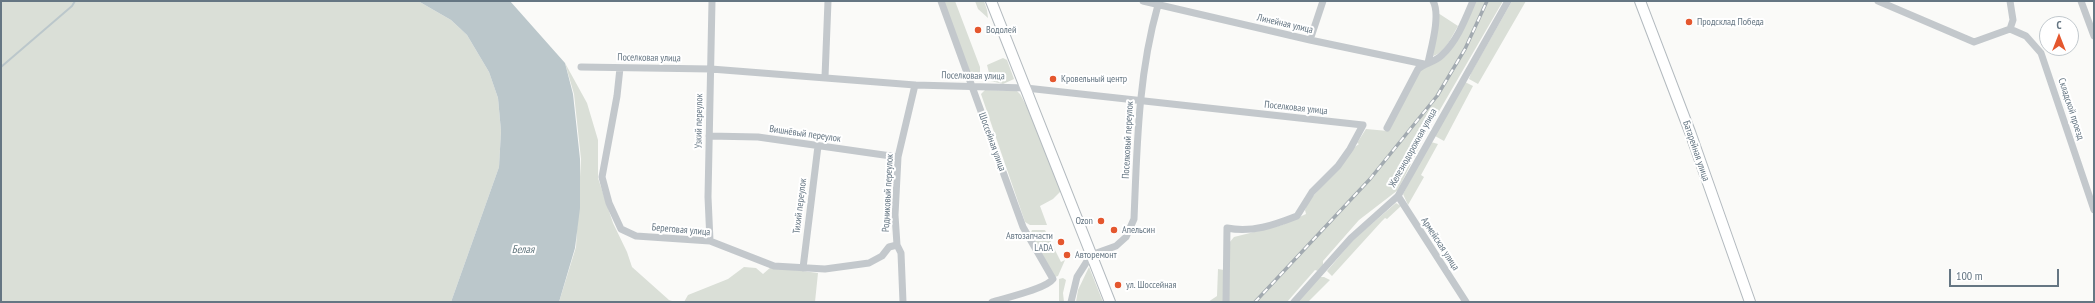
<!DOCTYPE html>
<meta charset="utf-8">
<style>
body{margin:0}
#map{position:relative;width:2095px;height:303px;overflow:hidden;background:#fafaf8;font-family:"PT Sans Narrow",sans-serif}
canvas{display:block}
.frame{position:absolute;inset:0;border:2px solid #657683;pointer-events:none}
.north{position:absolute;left:2039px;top:16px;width:40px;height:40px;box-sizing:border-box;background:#fff;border:1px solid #c1c8cd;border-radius:50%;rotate:0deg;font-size:11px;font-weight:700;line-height:16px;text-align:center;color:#657683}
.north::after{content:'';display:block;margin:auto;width:14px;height:18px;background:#e4572e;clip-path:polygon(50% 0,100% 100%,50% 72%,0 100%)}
.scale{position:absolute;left:1949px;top:269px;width:110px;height:18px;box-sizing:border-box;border:2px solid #657683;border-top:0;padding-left:5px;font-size:12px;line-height:14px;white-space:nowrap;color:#657683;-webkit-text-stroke:3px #fff;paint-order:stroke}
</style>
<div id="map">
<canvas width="2095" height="303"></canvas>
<div class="frame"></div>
<div class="north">С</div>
<div class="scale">100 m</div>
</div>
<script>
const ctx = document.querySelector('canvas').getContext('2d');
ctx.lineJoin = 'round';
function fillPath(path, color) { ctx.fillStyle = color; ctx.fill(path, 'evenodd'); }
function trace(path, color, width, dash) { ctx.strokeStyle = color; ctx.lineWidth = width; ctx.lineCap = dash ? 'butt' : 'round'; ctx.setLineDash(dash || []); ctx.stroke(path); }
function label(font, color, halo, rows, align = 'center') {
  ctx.font = font + ' "PT Sans Narrow",sans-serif'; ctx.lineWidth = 4; ctx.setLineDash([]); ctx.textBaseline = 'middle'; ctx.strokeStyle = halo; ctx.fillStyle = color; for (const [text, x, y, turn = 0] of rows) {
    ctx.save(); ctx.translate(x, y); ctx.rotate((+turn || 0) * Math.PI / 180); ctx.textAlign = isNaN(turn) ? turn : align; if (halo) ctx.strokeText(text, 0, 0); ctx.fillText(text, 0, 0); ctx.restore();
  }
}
fillPath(new Path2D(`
 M1,1H418L451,20L467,35L489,72L498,98L501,131L499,167L451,302H1Z
 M943,1H955L980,67V81H974L970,75Z
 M975,1H984L987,10L988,18L978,9Z
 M1475,1H1503L1423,139L1398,190L1359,220L1323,261V266L1318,271L1315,270L1287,302H1228L1229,243L1234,237L1282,225L1306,214L1305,210L1308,202L1353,150V148L1359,144L1357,143L1366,129L1388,131L1420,69L1439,60Z
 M1512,1H1526L1478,84L1469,79L1471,73Z
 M1438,13L1458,26C1452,36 1445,53 1433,56Z
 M1003,58L1007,60L1014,79L1003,84L991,81L987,65Z
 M565,63L587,103L598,140V178L613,223L627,252L632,267L669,300L675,302H559L576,247L581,159L574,94Z
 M1465,82L1473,86L1444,141L1435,136Z
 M985,90L1017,91L1020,94L1027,107L1061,191L1053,199L1040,206L1047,225H1030L1025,222L981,94Z
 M1431,142L1438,144L1421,175L1424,177L1408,205L1403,194Z
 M1396,203L1401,206L1387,219L1385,218L1382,221L1332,276L1327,271L1354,239Z
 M1032,230H1045L1061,262L1065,260L1058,276L1055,277L1030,235Z
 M744,267L756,268L763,274L771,267L818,273L815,302H684L688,295L728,279Z
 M1089,267L1103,302H1076L1078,290Z
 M1218,269L1224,270L1223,302H1208L1217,296Z
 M1319,277H1324L1330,280L1308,302H1297Z
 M1063,278L1066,280L1063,293L1064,302H1059V279Z`), '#dadfd7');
fillPath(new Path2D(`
 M418,1H510L565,63L573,94L580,159V208L575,248L559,302H451L499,167L501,131L498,98L489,72L467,35L451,20Z`), '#bbc7cb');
trace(new Path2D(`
 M1,67L72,6L75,1`), '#bbc7cb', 2);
const secondary = new Path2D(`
 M991,1L1110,302
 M1640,1L1690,132L1750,302`);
trace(secondary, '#b3babf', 12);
trace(new Path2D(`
 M941,1L1023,227L1053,279C1046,289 1005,298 992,302
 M1143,1L1310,40L1424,64
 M1878,1L1974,42L2010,29L2013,20L2010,1
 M2081,1L2094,36
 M2010,29L2026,36L2041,53L2094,210
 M1310,40L1323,1
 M1428,63C1431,48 1441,15 1433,1
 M581,67L711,69L915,85L1026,88L1363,125L1350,149L1338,166L1312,192L1297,216C1274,225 1252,233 1227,228L1226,302
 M620,68L617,96L602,177L609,203L621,229L636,236L710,241L774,266L825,269L869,263L882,256L889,247L897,245
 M825,77L828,1
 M1387,128L1418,69C1425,63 1435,62 1442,55C1457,41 1465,20 1473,1
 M709,136L758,137L898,157
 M1398,196L1466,302
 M710,241L708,197L712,1
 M803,268L818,146
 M903,302L901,253L897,245L895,215L898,157L915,85
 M1071,302L1077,277L1091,255L1116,246L1126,237L1134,219C1137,147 1138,75 1158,5
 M1294,302L1351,238L1398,196L1508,1`), '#c3c8cc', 7);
trace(secondary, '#fff', 10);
const rail = new Path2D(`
 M1255,302L1370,179L1437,96L1465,49L1487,1`);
trace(rail, '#a2aab0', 3.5);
trace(rail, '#fff', 2, [6]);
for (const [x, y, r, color] of [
 [1689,22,4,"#e4572e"],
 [978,30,4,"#e4572e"],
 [1053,79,4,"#e4572e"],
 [1101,221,4,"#e4572e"],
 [1114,230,4,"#e4572e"],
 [1061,242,4,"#e4572e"],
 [1067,255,4,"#e4572e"],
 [1118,285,4,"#e4572e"]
]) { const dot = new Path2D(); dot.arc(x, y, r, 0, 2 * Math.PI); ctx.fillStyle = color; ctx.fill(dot); trace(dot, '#fff', 1.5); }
label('10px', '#657683', '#fff', [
 ["Продсклад Победа",1697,22],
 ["Водолей",986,30],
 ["Кровельный центр",1061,79],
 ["Ozon",1093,221,"right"],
 ["Апельсин",1122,230],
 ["Автозапчасти",1053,236,"right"],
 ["LADA",1053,248,"right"],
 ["Авторемонт",1075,255],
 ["ул. Шоссейная",1126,285]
], 'left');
label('10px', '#657683', '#fff', [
 ["Линейная улица",1285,24,13],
 ["Поселковая улица",649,58,1],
 ["Поселковая улица",973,76,1],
 ["Поселковая улица",1296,108,6],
 ["Складской проезд",2071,109,72],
 ["Узкий переулок",699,121,-89],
 ["Вишнёвый переулок",805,134,8],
 ["Поселковый переулок",1128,140,-87],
 ["Шоссейная улица",992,142,70],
 ["Железнодорожная улица",1413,148,-61],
 ["Батарейная улица",1696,151,71],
 ["Родниковый переулок",888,193,-87],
 ["Тихий переулок",800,206,-83],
 ["Береговая улица",681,230,5],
 ["Армейская улица",1440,244,57]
]);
label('italic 11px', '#60757c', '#fff', [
 ["Белая",523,250]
]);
</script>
